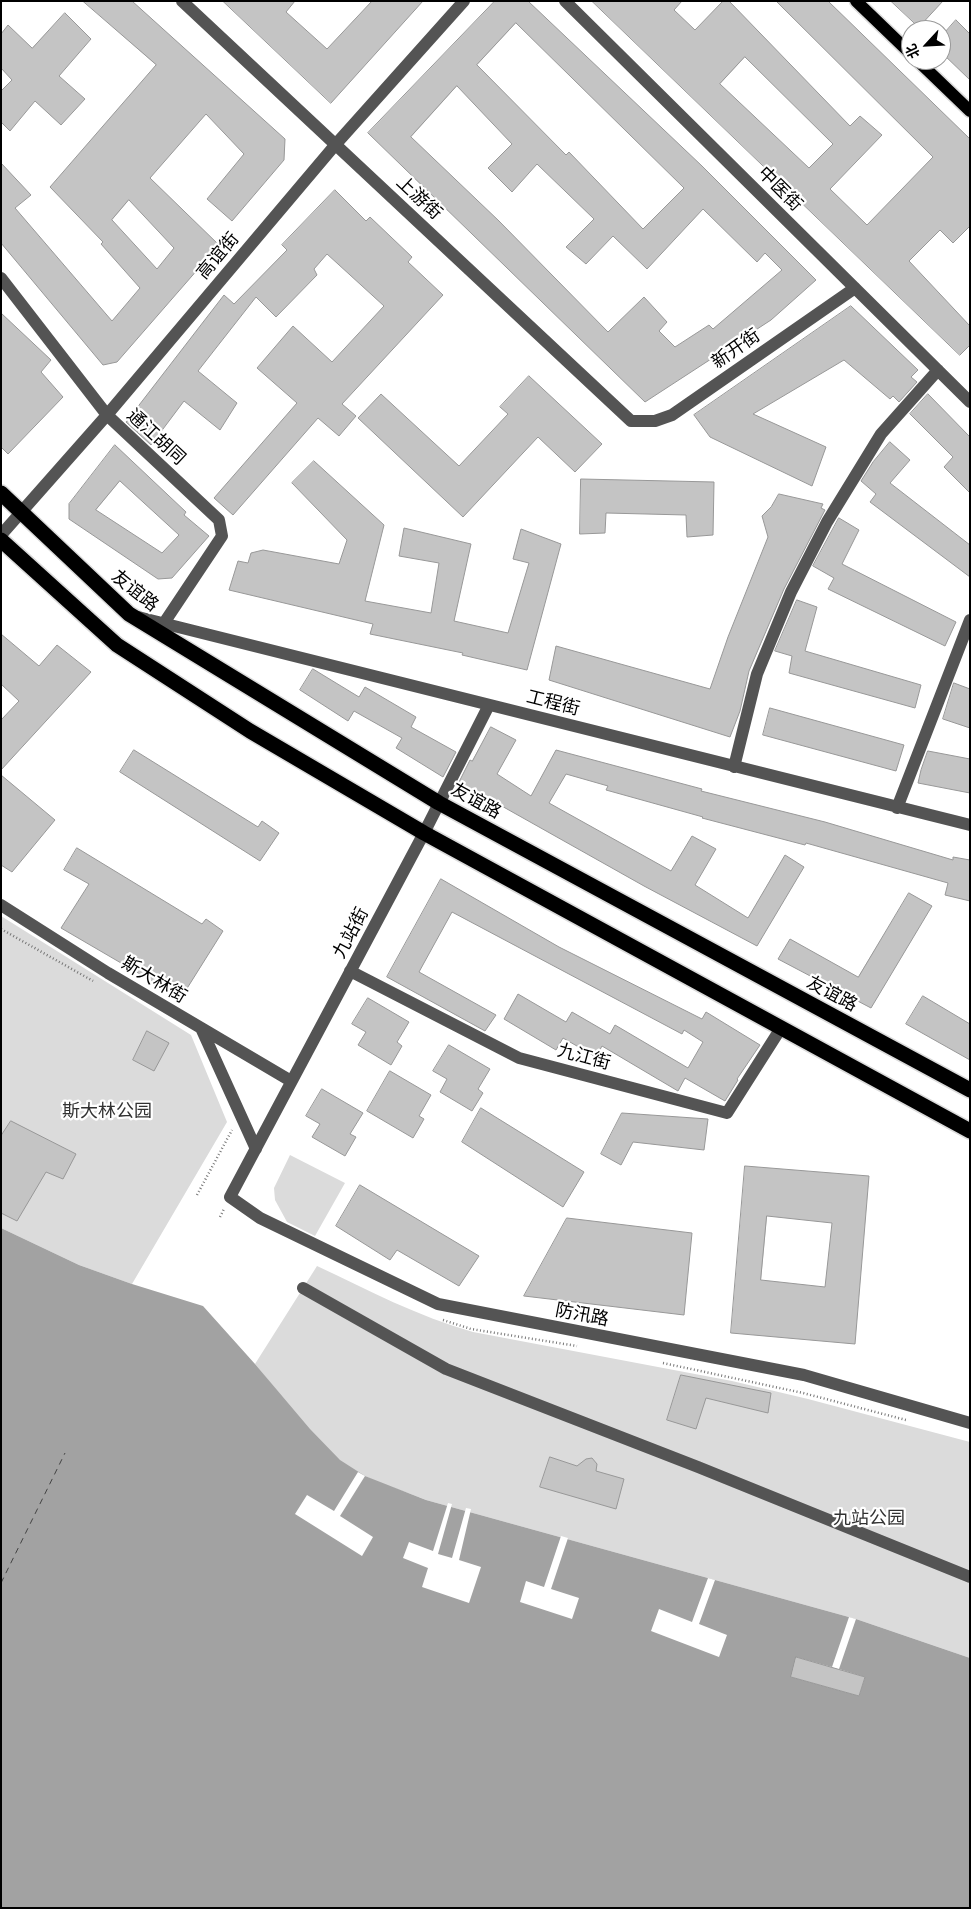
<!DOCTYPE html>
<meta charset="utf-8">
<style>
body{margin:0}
#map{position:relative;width:971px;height:1909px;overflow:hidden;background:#fff;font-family:"Alegreya Sans","Noto Sans SC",sans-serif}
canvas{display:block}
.frame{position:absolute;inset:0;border:2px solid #000;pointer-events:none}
.north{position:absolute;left:901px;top:20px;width:50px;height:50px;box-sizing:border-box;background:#fff;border:1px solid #999;border-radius:50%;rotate:245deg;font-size:14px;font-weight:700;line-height:20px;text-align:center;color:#000}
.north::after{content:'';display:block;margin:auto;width:18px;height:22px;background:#000;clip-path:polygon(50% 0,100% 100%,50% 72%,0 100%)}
</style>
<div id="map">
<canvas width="971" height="1909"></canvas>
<div class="frame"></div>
<div class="north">北</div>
</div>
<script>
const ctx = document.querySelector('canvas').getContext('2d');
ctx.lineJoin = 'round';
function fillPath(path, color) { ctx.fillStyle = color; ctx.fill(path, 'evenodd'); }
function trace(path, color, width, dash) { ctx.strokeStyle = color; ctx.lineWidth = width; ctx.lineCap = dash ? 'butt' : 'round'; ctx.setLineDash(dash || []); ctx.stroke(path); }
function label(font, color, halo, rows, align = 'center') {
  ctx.font = font + ' "Alegreya Sans","Noto Sans SC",sans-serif'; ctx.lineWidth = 4.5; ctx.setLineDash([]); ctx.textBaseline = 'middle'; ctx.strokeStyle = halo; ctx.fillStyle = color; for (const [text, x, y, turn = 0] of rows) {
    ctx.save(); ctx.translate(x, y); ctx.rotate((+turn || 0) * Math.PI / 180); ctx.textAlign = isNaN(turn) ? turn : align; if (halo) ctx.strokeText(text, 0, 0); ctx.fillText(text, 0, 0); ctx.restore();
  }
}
fillPath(new Path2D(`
 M1,916L191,1035L227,1122L132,1284L79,1265L1,1228Z
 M290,1155L345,1183L315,1236L287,1222L275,1200L274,1188Z
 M317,1266C368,1290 419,1317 473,1332L732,1381L808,1399L970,1442V1658L856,1619L426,1500C398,1488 363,1480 339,1460C308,1433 281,1395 255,1364Z`), '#dbdbdb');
fillPath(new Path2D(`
 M1,1228L79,1265L132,1284L203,1306L255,1364L310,1429L340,1460L365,1476L426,1500L856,1619L970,1658V1908H1Z`), '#a2a2a2');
fillPath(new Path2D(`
 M358,1472L365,1476L340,1516L373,1537L362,1556L295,1514L307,1495L334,1511Z
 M448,1503L452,1504L438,1554L452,1558L466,1508L471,1509L459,1560L481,1567L469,1603L422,1587L428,1568L403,1558L409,1542L433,1551Z
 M561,1536L568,1538L551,1589L579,1598L572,1619L520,1602L526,1581L544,1587Z
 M708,1578L715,1580L699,1624L727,1635L719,1657L651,1631L659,1609L692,1622Z
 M849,1617L856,1619L839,1669L865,1677L859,1696L791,1677L796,1657L832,1667Z`), '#fff');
trace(new Path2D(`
 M1,1583L65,1453`), '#434343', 1, [6, 5]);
const building = new Path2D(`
 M83,1H132L285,139L284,160L232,221L207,199L244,154L206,114L150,178L219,245L117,362L103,365L1,243V163L31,195L15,208L112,321L140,288L101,244L103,242L50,187L156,65ZM129,200L174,248L157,269L112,220Z
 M223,1H295L286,12L327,49L372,1H423L331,103Z
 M495,1H528L702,166L816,280L771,320L645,402L368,133ZM516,23L684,188L643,229L569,152L566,155L477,65ZM457,86L512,144L488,168L512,192L537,164L594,219L566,247L586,264L613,236L647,269L703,209L757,262L765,253L782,270L713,329L709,325L675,347L659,331L667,322L644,297L608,332L499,221L411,137Z
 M592,1H682L674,10L695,30L723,1H729L850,126L860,116L882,135L830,189L867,225L933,157L776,1H828L970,139V226L953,243L940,230L909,261L970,326V345L960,355ZM745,57L833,144L809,168L720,84Z
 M891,1H943L919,27Z
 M65,13L91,39L59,76L85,99L61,125L35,101L10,131L1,122V91L12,80L1,68V34L8,25L32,48Z
 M956,20L970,34V80L941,52V37Z
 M335,190L366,221L370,217L412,257L408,262L443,295L342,404L356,416L339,436L318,418L233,515L214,498L297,403L257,368L293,326L332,362L384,306L327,254L314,269L317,275L276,317L256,297L198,371L237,403L220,430L184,401L151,445L126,422L224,295L234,304L287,250L282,245Z
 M851,306L918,370L911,377L917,382L899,402L893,396L890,399L844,360L753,414L826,447L812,486L710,437L694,415Z
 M1,313L51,360L41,372L63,397L8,454L1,447Z
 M529,376L602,444L575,472L538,437L463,517L358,418L381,394L459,466L508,414L500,407Z
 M928,394L970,437V493L944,467L953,457L910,414Z
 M890,442L910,460L890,483L970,545V577L870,502L876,494L861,481L873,462Z
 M115,445L186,512L184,515L209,536L172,578L158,579L69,519V504ZM120,481L179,535L162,553L96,510Z
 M314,461L384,525L365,601L431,613L439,563L399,556L404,528L471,544L454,621L508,633L529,563L513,559L521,529L561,544L527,670L462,655L463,653L370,634L373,624L229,590L238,561L248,563L251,553L263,550L339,564L347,540L292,483Z
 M581,479L714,482L713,535L687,537L686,515L606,513L605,533L580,534Z
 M779,494L823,504L821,508L825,510L784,589L749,671L740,711L730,737L549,680L556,646L710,689L728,637L768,537L762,516L771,507Z
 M839,518L859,530L842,564L956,622L945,646L828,589L834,578L813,566Z
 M797,600L817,607L805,651L921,685L915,708L789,673L792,656L775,651Z
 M1,634L39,666L57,645L91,672L1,770V720L19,701L1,684Z
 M313,669L359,697L365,687L416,717L411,727L456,752L443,777L396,748L402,738L354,711L348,721L300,690Z
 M954,683L970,689V728L943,719Z
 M770,708L904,745L896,771L763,735Z
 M491,727L516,740L497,774L531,796L556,750L702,789L701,791L825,822L953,860V857L970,860V901L945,895L948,883L806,843L805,845L702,818L703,817L606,790L608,786L566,774L549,803L671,871L692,836L716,849L695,885L748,918L785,855L804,867L757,946L644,886L459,782L470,760L472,761Z
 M134,750L258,827L262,821L279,833L260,861L120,772Z
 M928,751L970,759V793L918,783L921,770Z
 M1,775L55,820L12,872L1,865Z
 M77,848L202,924L206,919L223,931L181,998L61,928L89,884L64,870Z
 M441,879L559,947L702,1019L706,1012L760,1045L737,1079L738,1080L725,1101L685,1078L678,1091L602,1046L596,1057L563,1038L556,1050L504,1019L518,994L566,1022L572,1012L610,1034L615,1025L688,1068L703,1042L684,1030L682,1034L452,912L419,972L496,1015L485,1031L387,977Z
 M909,893L932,906L871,1008L778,959L790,939L858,977Z
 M923,996L970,1024V1060L906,1024Z
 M368,998L409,1022L397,1042L402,1046L391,1065L358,1045L366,1032L352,1024Z
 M147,1031L169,1043L154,1071L133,1060Z
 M449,1045L490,1069L478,1089L483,1093L472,1111L440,1092L447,1079L433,1071Z
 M390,1071L431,1095L419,1116L424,1119L413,1138L367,1111Z
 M322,1089L363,1113L350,1134L356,1137L345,1156L312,1137L320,1124L306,1116Z
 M481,1108L584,1172L563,1207L462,1142Z
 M622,1113L708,1119L704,1150L633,1142L621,1165L601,1154Z
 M11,1121L76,1154L63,1179L46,1172L17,1221L1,1213V1136Z
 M745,1166L869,1176L855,1344L731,1333ZM767,1216L832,1223L825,1287L761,1280Z
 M360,1185L479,1256L459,1286L397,1250L390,1260L336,1226Z
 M567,1218L692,1233L684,1315L524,1296Z
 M681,1375L771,1393L768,1413L706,1398L696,1429L667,1420Z
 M550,1457L577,1466L586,1459L592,1458L597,1464L596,1471L624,1479L616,1509L540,1487Z
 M796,1657L865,1677L859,1696L791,1677Z`);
fillPath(building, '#c4c4c4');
trace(building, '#989898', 1);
const major = new Path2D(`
 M856,1L911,54
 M917,60L970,111`);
const highway = new Path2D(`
 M1,493L129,614L439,803L970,1090
 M1,540L117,645L250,731L424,833L970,1131`);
trace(major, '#dbdbdb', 15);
trace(highway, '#dbdbdb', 18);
trace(new Path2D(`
 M1,929L93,981
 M197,1195L232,1130
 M220,1217L224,1209
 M443,1320L471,1329L577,1346
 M663,1363L803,1393L906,1420`), '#767676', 2.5, [1, 2.5]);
trace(new Path2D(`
 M182,1L631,421H655L672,415L855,288
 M565,1L970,402
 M1,278L107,415L219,520L222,536L164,623
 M1,535L107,415L336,144L464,1
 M138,617L970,825
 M489,705L424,833L230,1197L260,1218L438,1304L804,1375L970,1423
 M734,767L757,674L791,592L827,522L881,434L938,370
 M897,808L970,620
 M1,905L108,973L291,1081
 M350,971L519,1058L727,1113L781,1028
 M201,1028L256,1149
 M303,1288L446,1369L698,1467L970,1577`), '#545454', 12);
trace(major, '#000', 12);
trace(highway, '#000', 15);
label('18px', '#000', '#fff', [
 ["中医街",780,189,45],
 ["上游街",419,198,43],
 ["高谊街",218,256,-50],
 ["新开街",736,349,-35],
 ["通江胡同",156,437,43],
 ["友谊路",135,591,39],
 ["工程街",553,703,14],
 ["友谊路",476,801,29],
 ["九站街",351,933,-62],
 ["斯大林街",154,980,31],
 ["友谊路",832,994,28],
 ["九江街",584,1057,15],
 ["防汛路",582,1315,11]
]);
label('18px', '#323232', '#fff', [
 ["斯大林公园",107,1112],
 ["九站公园",869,1519]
]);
</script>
